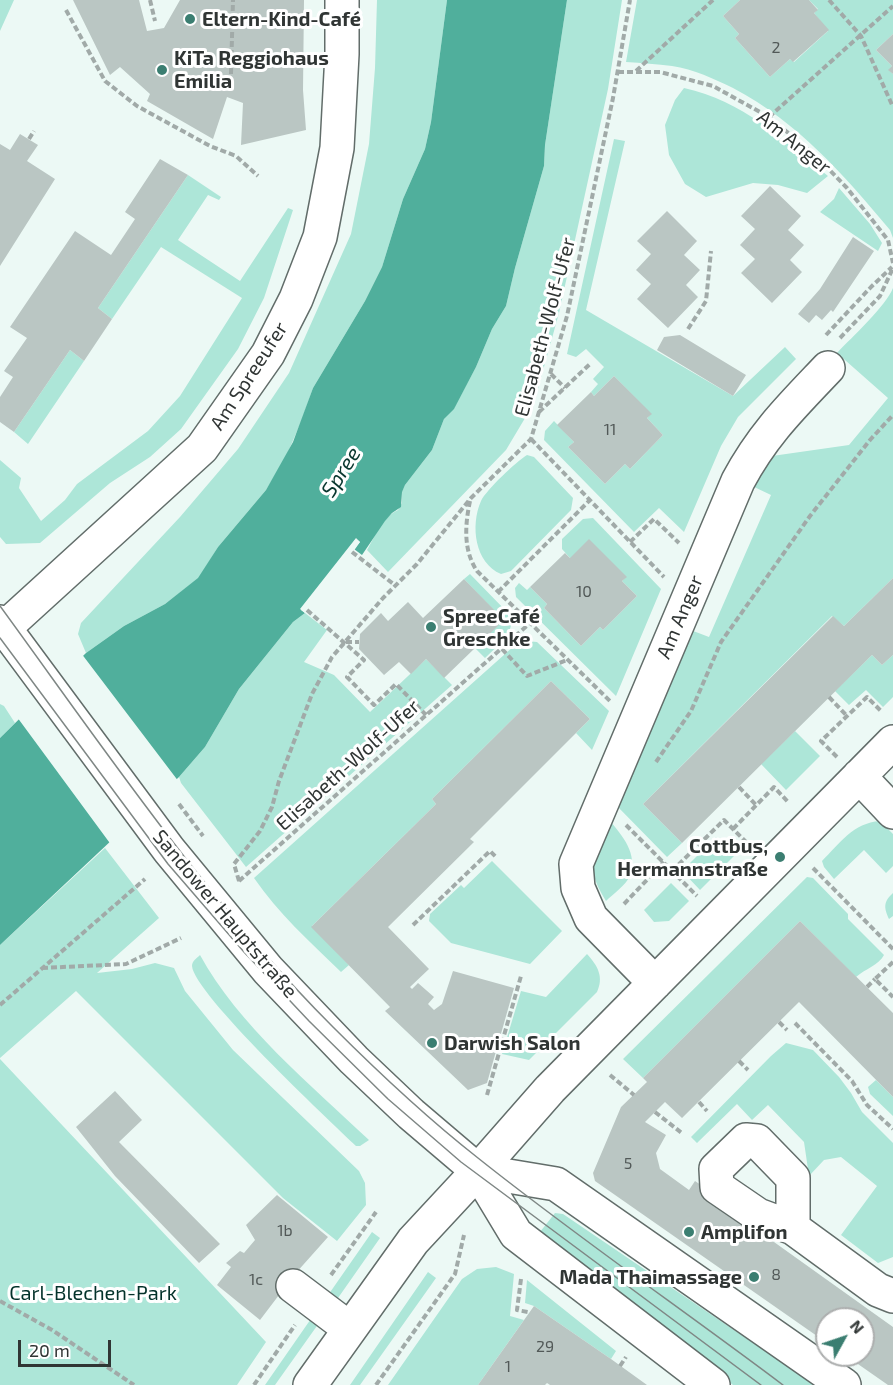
<!DOCTYPE html>
<meta charset="utf-8">
<style>
body{margin:0}
#map{position:relative;width:893px;height:1385px;overflow:hidden;background:#ecf9f5;font-family:"Exo 2",sans-serif}
canvas{display:block}
.north{position:absolute;left:815px;top:1307px;width:60px;height:60px;box-sizing:border-box;background:#fff;border:2px solid #acaeae;border-radius:50%;rotate:50deg;font-size:16px;font-weight:700;line-height:24px;text-align:center;color:#303534}
.north::after{content:'';display:block;margin:auto;width:21px;height:27px;background:#3b7e71;clip-path:polygon(50% 0,100% 100%,50% 72%,0 100%)}
.scale{position:absolute;left:18px;top:1340px;width:93px;height:27px;box-sizing:border-box;border:3px solid #303534;border-top:0;padding-left:8px;font-size:18px;line-height:21px;white-space:nowrap;color:#303534;-webkit-text-stroke:4px #fff;paint-order:stroke}
</style>
<div id="map">
<canvas width="893" height="1385"></canvas>
<div class="north">N</div>
<div class="scale">20 m</div>
</div>
<script>
const ctx = document.querySelector('canvas').getContext('2d');
ctx.lineJoin = 'round';
function fillPath(path, color) { ctx.fillStyle = color; ctx.fill(path, 'evenodd'); }
function trace(path, color, width, dash) { ctx.strokeStyle = color; ctx.lineWidth = width; ctx.lineCap = dash ? 'butt' : 'round'; ctx.setLineDash(dash || []); ctx.stroke(path); }
function label(font, color, halo, rows, align = 'center') {
  ctx.font = font + ' "Exo 2",sans-serif'; ctx.lineWidth = 6; ctx.setLineDash([]); ctx.textBaseline = 'middle'; ctx.strokeStyle = halo; ctx.fillStyle = color; for (const [text, x, y, turn = 0] of rows) {
    ctx.save(); ctx.translate(x, y); ctx.rotate((+turn || 0) * Math.PI / 180); ctx.textAlign = isNaN(turn) ? turn : align; if (halo) ctx.strokeText(text, 0, 0); ctx.fillText(text, 0, 0); ctx.restore();
  }
}
fillPath(new Path2D(`
 M0,0H14L0,31Z
 M377,0H447L431,122L425,149L403,199L382,267L365,301L313,388L301,422L285,459L266,490L218,547L199,578L165,604L124,626L86,653L78,634L81,623L180,517L238,449L289,373L351,234L369,144L375,68Z
 M567,0H622L608,89L559,313L534,403L506,450L388,572L367,550C375,537 382,517 398,510L402,503V491L405,485L432,450L444,419L454,408L476,367L492,329L506,306L515,268L544,166L545,145Z
 M637,0H740L723,16L739,34L735,38L770,77L790,59L794,62L828,31L814,13L818,9L809,0H893V34L876,50L892,66L889,70L893,74V238L890,230C843,174 799,123 733,88C714,79 694,69 672,66C657,64 642,63 626,62Z
 M684,88C743,101 782,139 828,176L807,193L778,185L753,183L706,197L685,184L669,155L665,125L675,100Z
 M614,139L625,141L586,310L733,396L785,347L796,359L738,417L721,446L684,532L659,508L634,532L544,440L545,431L554,421L574,442L568,447L605,484L625,464L630,469L663,435L647,418L651,414L614,376L594,396L591,392L598,384L593,379L604,367L586,349L576,357L567,354Z
 M188,175L221,197L219,200L208,195L178,240L240,281L288,208L293,210L264,298L238,349L181,429L150,457L110,483L40,543L6,544L0,537V460L21,478L19,488L41,521L65,500L77,484L148,431L180,396L242,298L161,247L112,319L98,308Z
 M839,188L870,224L882,243L878,251L820,212L834,199Z
 M893,288V578L844,626L832,616L643,804L682,843L667,857L616,805L688,629L709,637L771,495L750,485L772,456L849,445L888,398L837,353C852,337 886,306 893,288Z
 M70,350L84,361L28,444L14,432Z
 M527,455L534,457L573,498L571,510L511,571L501,574C475,563 470,526 481,501C487,489 516,462 527,455Z
 M593,518L661,589L616,696L516,597L515,588L519,583L527,590L530,587L547,604L544,608L581,646L600,627L603,630L637,596L622,581L626,577L570,558L562,549V539L583,519Z
 M470,574L508,613L512,622L508,636L485,658L475,648L503,620L464,579Z
 M305,613L327,630L304,662L334,675L370,712L426,659L452,685L246,867L181,783L179,777L205,747L239,689L293,622Z
 M526,641L537,642L609,711L592,750L576,733L590,719L551,681L432,799L436,804L312,926L349,965L341,972C310,942 278,913 254,878L514,646Z
 M872,655L882,665L893,655V697L883,707L866,690L849,705L835,691Z
 M0,704L4,706L15,723L0,738Z
 M795,731L820,756L786,790L761,764Z
 M609,820C623,836 638,854 630,876C626,885 613,894 606,901C583,863 593,857 609,820Z
 M880,821L893,834V866L886,873L864,850L834,879L824,867L822,861C840,843 853,823 880,821Z
 M716,837L734,856L700,890L682,871Z
 M105,848L159,918L97,973L132,969L155,963L174,968L185,991L233,1050L359,1171L365,1183L366,1205L337,1241L283,1198L76,991L0,1058V945Z
 M492,861L562,931L530,964L451,943L429,921L430,914L461,885L464,888Z
 M807,877L813,878L848,914V919L884,955C879,965 865,969 856,977L800,921L643,1078L623,1059Z
 M671,883L689,901L669,921L654,922L644,910Z
 M893,893V916L889,919C884,908 883,902 893,893Z
 M587,954C598,966 604,977 597,992L529,1060L502,1054L521,991L546,997Z
 M200,955C238,1025 311,1085 369,1140L360,1146H356C330,1121 194,994 192,966C192,961 197,958 200,955Z
 M786,1043L813,1050L839,1077L851,1093L862,1112L893,1143V1257L878,1263L841,1235L877,1186L841,1157L824,1160L809,1176L804,1142L768,1105L752,1120L737,1104L697,1143L691,1137L771,1056Z
 M0,1059L266,1342L237,1385H0Z
 M876,1080L893,1097V1116L870,1094L868,1087Z
 M555,1213L563,1214L815,1385H733L547,1241L540,1232Z
 M372,1232L380,1238L338,1298L333,1302L324,1301Z
 M496,1267L514,1274L510,1316L524,1320L478,1385H388L462,1279L477,1269Z
 M428,1272L436,1278L360,1385H350Z
 M527,1280L616,1351L611,1359L534,1306L525,1303Z
 M315,1313L319,1323L275,1385H265Z`), '#ade6d8');
fillPath(new Path2D(`
 M447,0H567L545,145L544,166L515,268L506,306L492,329L476,367L454,409L444,419L432,450L405,485L402,492L401,507L392,513L385,521L362,555L354,549L360,542L356,539L301,610L305,613L293,622L239,689L205,747L179,777L0,945V738L86,653L124,626L165,604L198,578L218,547L266,490L293,442L313,388L365,301L382,267L403,199L425,149L431,122Z`), '#50af9c');
fillPath(new Path2D(`
 M356,538L360,542L353,552L351,549L305,609L307,611L305,613L300,609Z
 M81,653L179,782L112,846L17,717Z`), '#ecf9f5');
fillPath(new Path2D(`
 M73,0H139L147,31L164,28L180,0H304L303,90L306,130L241,145L243,103L227,97L213,139L147,101L150,94L120,67L110,75Z
 M740,0H809L818,10L814,13L829,30L793,62L790,59L770,77L735,38L739,34L723,16Z
 M893,34V74L888,70L892,66L876,50Z
 M20,134L38,145L27,161L55,179L0,266V144L10,150Z
 M160,159L188,175L98,308L112,319L84,361L70,350L14,432L0,422V397L13,377L4,371L27,338L10,327L75,231L111,255L135,219L125,212Z
 M770,186L801,216L788,230L804,245L790,260L802,272L772,303L741,273L755,259L740,245L755,229L741,216Z
 M667,211L697,241L684,255L700,270L686,285L698,297L668,328L637,299L651,284L636,270L651,254L637,241Z
 M853,237L874,251L833,312L831,310L822,320L816,315L809,323L798,314L820,289Z
 M680,335L746,375L733,396L657,350L664,337Z
 M614,376L652,414L647,418L663,435L630,469L625,464L605,484L568,447L574,442L557,425L591,392L594,396Z
 M589,539L627,577L622,581L637,596L603,630L600,627L581,646L544,608L547,604L530,587L565,553L570,558Z
 M893,578V655L882,665L872,655L682,843L643,804L833,616L844,626Z
 M464,579L504,620L444,678L426,659L411,674L399,662L384,675L359,649L360,634L381,613L388,621L408,602L423,618Z
 M551,681L590,719L470,839L474,842L388,927L429,969L410,987L412,989L418,983L434,997L428,1004L434,1010L442,1004L453,971L514,988L487,1083L468,1090L385,1011L390,1007L311,927L436,804L432,799Z
 M800,921L893,1013V1097L799,1002L682,1118L665,1102L645,1122L666,1135L656,1153L660,1169L689,1190L695,1181L710,1191L711,1197L893,1327V1385H888L845,1355H863V1319H827V1343L595,1181L593,1173L621,1107L647,1082L643,1078Z
 M115,1091L142,1120L119,1142L220,1244L199,1263L115,1176L76,1127Z
 M277,1195L328,1237L295,1274L260,1320L217,1285L231,1267L226,1263L240,1251L244,1253L255,1240L246,1225Z
 M534,1306L611,1359L647,1385H550L547,1383L545,1385H478Z`), '#bac6c3');
const minor = new Path2D(`
 M0,622L169,850L268,970L354,1060L411,1114L478,1171L516,1234L713,1385
 M0,632L202,448L268,354L296,299L320,237L337,148L342,54V0
 M859,776L893,812
 M655,983L591,918L578,888L576,864L738,481C763,434 792,406 828,368
 M478,1171L556,1184L844,1385
 M793,1228L758,1215L717,1187L716,1169L746,1140L757,1141L793,1178V1228L878,1290L893,1296
 M293,1286L350,1329
 M310,1385L413,1241L478,1171L550,1089L893,742`);
trace(minor, '#626d6a', 36);
trace(new Path2D(`
 M150,0L155,21
 M829,0L861,36L893,107
 M66,10L105,81L137,106L210,146L236,156L258,176
 M636,71L713,0
 M618,72H660L713,86L769,117L816,156L847,188L888,240L893,263
 M231,74L233,0
 M769,117L893,6
 M29,139L34,131
 M688,329L706,301L711,251
 M826,335L871,287L892,267
 M840,338L880,296L893,268
 M551,374L565,388
 M539,412L591,363
 M531,439L664,577
 M470,501C465,525 463,550 477,571L611,702
 M630,542L654,519L679,543
 M352,552L396,586
 M498,592L590,500
 M307,610L364,660L347,677L374,705L396,684L426,715
 M346,642H359
 M502,649L527,676L567,660
 M829,697L847,716
 M837,757L821,741L867,697L882,712
 M656,762L691,711L721,642L810,516L870,440L893,415
 M739,787L756,805
 M179,804L203,836
 M626,825L697,896
 M733,829L774,787L789,803
 M813,868L893,949
 M672,871L724,820L748,844
 M239,881L234,864L260,831L272,807L279,781L312,694L332,657L383,598L417,564L471,498L531,439L567,316L613,98L630,0
 M239,881L529,624
 M624,904L664,862
 M413,925L490,851L496,857
 M893,962L875,979L893,997
 M42,968L126,964L181,938
 M867,987L875,979
 M0,1005L145,879
 M779,1022L787,1030
 M795,1023L852,1081L867,1105L893,1129
 M739,1061L748,1070
 M610,1075L634,1095
 M487,1095L521,976
 M699,1102L707,1111
 M655,1112L683,1134
 M331,1275L376,1212
 M521,1279L517,1310L528,1312
 M0,1301L52,1330L134,1385
 M620,1366L626,1357
 M254,1385L295,1325
 M376,1385L455,1274L464,1235`), '#a1aaa8', 4, [6, 3]);
trace(minor, '#fff', 33);
trace(new Path2D(`
 M0,606C105,750 206,900 333,1027C378,1072 427,1118 478,1158C577,1237 682,1309 783,1385
 M0,638L168,864L244,952L309,1021L388,1099L461,1162L761,1385`), '#7f8785', 1.5);
for (const [x, y, r, color] of [
 [190,19,6,"#3b7e71"],
 [162,70,6,"#3b7e71"],
 [431,627,6,"#3b7e71"],
 [780,857,6,"#3b7e71"],
 [432,1043,6,"#3b7e71"],
 [689,1232,6,"#3b7e71"],
 [754,1277,6,"#3b7e71"]
]) { const dot = new Path2D(); dot.arc(x, y, r, 0, 2 * Math.PI); ctx.fillStyle = color; ctx.fill(dot); trace(dot, '#fff', 2); }
label('16px', '#525958', null, [
 ["2",776,48],
 ["11",610,430],
 ["10",584,592],
 ["5",628,1164],
 ["1b",285,1231],
 ["8",776,1275],
 ["1c",256,1280],
 ["29",545,1347],
 ["1",508,1367]
]);
label('bold 20px', '#303534', '#fff', [
 ["Eltern-Kind-Café",202,19],
 ["KiTa Reggiohaus",174,58],
 ["Emilia",174,81],
 ["SpreeCafé",443,616],
 ["Greschke",443,639],
 ["Cottbus,",768,846,"right"],
 ["Hermannstraße",768,869,"right"],
 ["Darwish Salon",444,1043],
 ["Amplifon",701,1232],
 ["Mada Thaimassage",742,1277,"right"]
], 'left');
label('20px', '#303534', '#fff', [
 ["Am Anger",794,142,39],
 ["Elisabeth-Wolf-Ufer",545,327,-75],
 ["Am Spreeufer",249,376,-57],
 ["Am Anger",680,617,-67],
 ["Elisabeth-Wolf-Ufer",348,765,-42],
 ["Sandower Hauptstraße",225,914,50]
]);
label('20px', '#03322a', '#fff', [
 ["Carl-Blechen-Park",93,1293]
]);
label('italic 21px', '#09372f', '#fff', [
 ["Spree",341,472,-58]
]);
</script>
